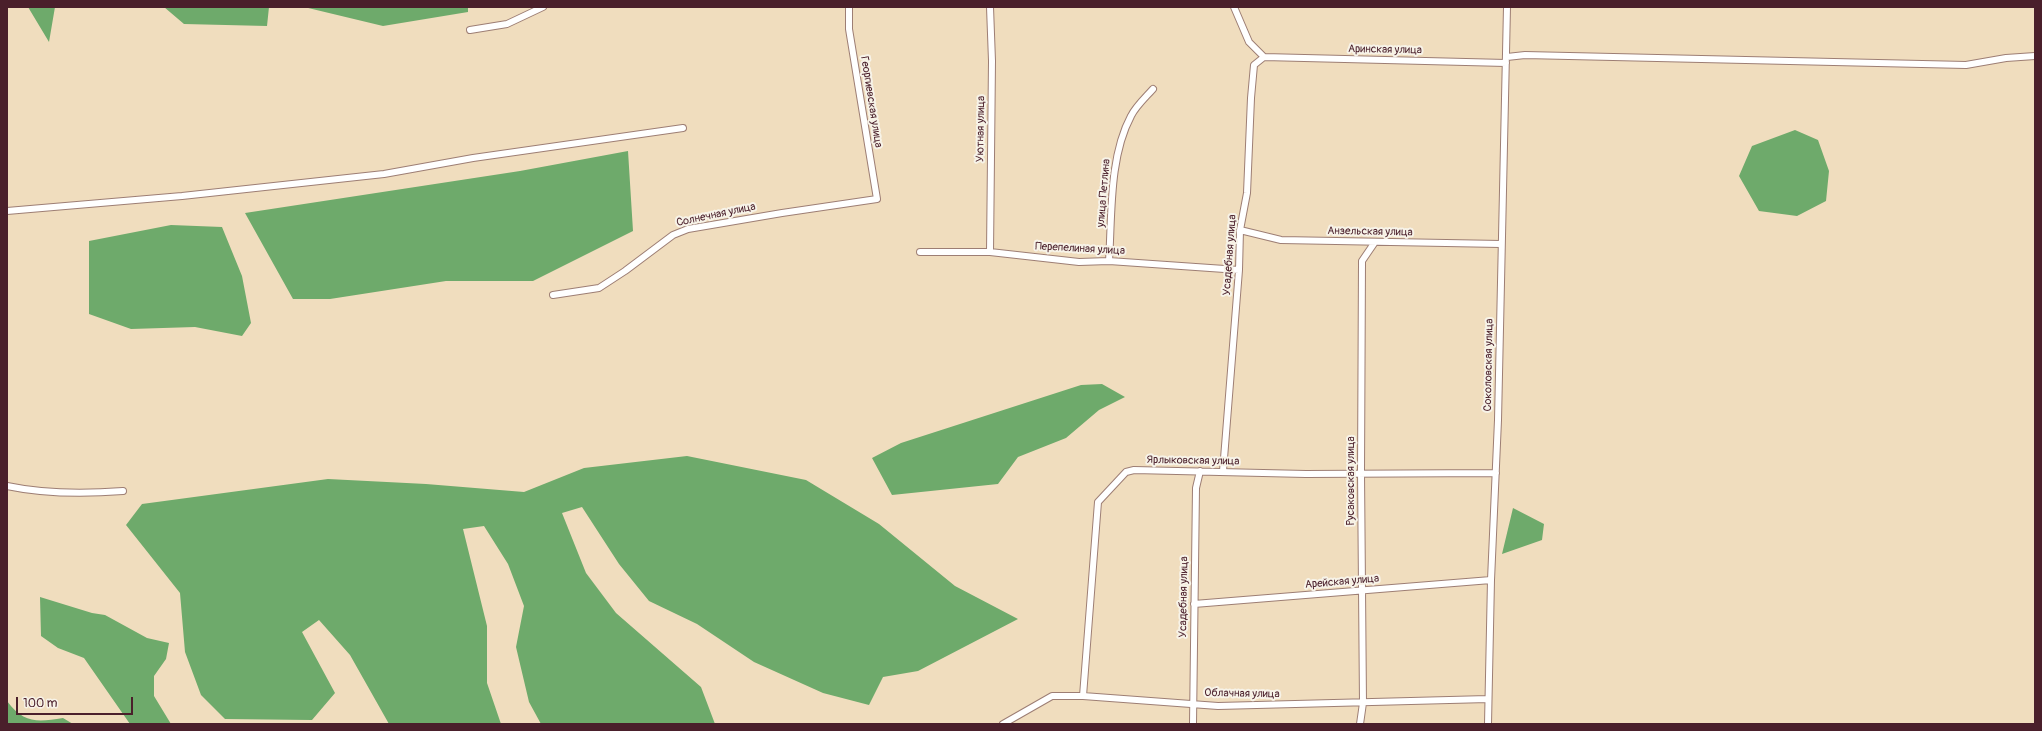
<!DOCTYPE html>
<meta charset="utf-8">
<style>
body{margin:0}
#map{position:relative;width:2042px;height:731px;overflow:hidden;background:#f0ddbe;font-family:Pangolin,sans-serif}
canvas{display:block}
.frame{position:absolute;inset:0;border:8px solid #4a1f2b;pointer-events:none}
.scale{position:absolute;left:16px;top:697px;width:117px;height:18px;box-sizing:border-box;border:2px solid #4a1f2b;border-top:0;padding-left:5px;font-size:12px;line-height:14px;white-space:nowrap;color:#4a1f2b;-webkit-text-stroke:3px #f7f3e8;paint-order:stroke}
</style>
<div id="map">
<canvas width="2042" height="731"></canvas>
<div class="frame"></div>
<div class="scale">100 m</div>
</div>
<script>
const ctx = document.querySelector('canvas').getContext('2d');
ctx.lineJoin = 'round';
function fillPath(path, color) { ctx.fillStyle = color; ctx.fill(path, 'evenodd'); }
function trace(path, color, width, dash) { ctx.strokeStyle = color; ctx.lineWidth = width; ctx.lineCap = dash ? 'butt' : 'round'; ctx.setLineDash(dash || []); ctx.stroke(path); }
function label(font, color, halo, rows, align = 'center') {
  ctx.font = font + ' Pangolin,sans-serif'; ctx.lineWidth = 4; ctx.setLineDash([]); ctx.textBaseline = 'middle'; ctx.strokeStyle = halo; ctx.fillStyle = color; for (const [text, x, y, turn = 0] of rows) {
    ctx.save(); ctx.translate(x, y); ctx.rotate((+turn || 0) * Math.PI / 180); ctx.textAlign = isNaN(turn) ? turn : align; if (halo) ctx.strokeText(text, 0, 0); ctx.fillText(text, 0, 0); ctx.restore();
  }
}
fillPath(new Path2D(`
 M28,7H55L49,42Z
 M164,7H269L267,26L184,24Z
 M304,7H468V12L383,26Z
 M1795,130L1818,140L1829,171L1826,201L1797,216L1759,211L1739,176L1752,146Z
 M628,151L633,231L533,281H446L330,299H293L245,213L520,171Z
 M171,225L222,227L242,276L251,323L242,336L195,327L131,329L89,314V241Z
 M1102,384L1125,397L1099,410L1066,438L1018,457L998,484L892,495L872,458L901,443L1081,385Z
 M687,456L806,480L879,524L955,586L1018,619L918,671L883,677L869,705L823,693L754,662L697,624L649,601L619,564L582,507L562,513L586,573L616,613L701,687L715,724H541L529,702L516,647L524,606L508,564L484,526L463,529L487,626V683L501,724H389L350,655L319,620L302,632L335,693L312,720L225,719L201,695L185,652L180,593L126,525L142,504L328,479L426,484L524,492L584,468Z
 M1513,508L1544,524L1542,540L1502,554Z
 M40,597L92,613L105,615L147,638L169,643L166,659L154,676V696L171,724H130L84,658L58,648L41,636Z
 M7,701C24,724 38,722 63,718L73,724H7Z`), '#6eaa6b');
const street = new Path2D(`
 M1234,7L1249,42L1264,57
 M470,30L507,24L543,7
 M1264,57L1506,63
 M1507,57L1525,55L1966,65L2006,58L2035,56
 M7,211L182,196L384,174L473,158L683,128
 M1240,230L1281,240L1501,244
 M920,252H990L1079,262L1109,261L1239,270
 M990,252L992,61L990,7
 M1109,261C1112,215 1109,157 1131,116C1136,106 1145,98 1153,89
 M553,295L599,288L625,271L673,235L688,229L782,213L877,199L849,29V7
 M1223,471L1239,270L1240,230L1247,193L1251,98L1254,65L1264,57
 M7,486C45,494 84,494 123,491
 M1194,604L1491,580
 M1083,696L1098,502L1126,472L1134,470L1306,474L1496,473
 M1003,724L1052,696H1083L1218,706L1488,699
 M1193,724L1196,488L1200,471
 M1360,724L1363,703L1361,473L1362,261L1375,242
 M1488,724L1491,580L1498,420L1507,7`);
trace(street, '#9d7e74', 8);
trace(street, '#fff', 6);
label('11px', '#4a1f2b', '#f7f3e8', [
 ["Аринская улица",1385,50,1],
 ["Георгиевская улица",871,102,81],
 ["Уютная улица",981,129,-89],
 ["улица Петлина",1104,193,-85],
 ["Солнечная улица",716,215,-12],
 ["Анзельская улица",1370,232,1],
 ["Перепелиная улица",1080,249,3],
 ["Усадебная улица",1230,255,-86],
 ["Соколовская улица",1489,365,-89],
 ["Ярлыковская улица",1193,461,1],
 ["Русаковская улица",1351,481,-90],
 ["Арейская улица",1342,582,-5],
 ["Усадебная улица",1184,597,-89],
 ["Облачная улица",1242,694,1]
]);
</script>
